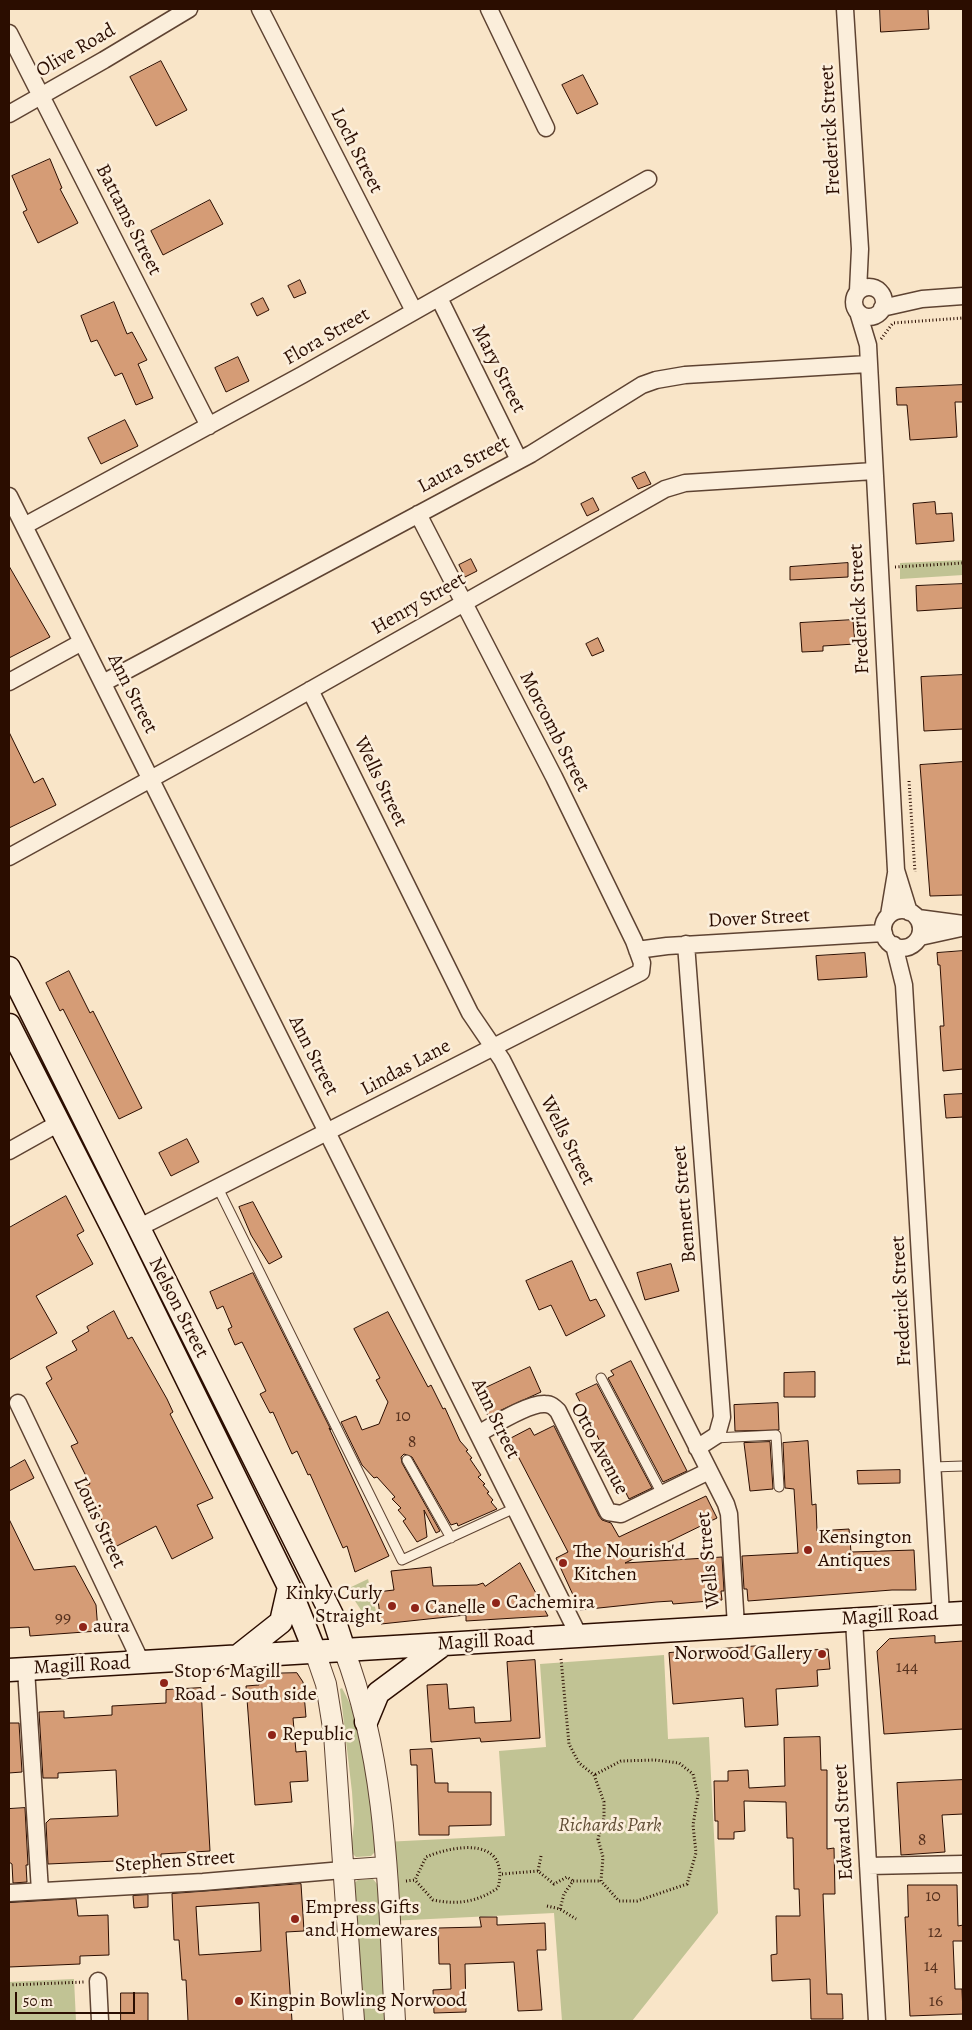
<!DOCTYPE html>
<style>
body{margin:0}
#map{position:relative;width:972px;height:2030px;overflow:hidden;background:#f9e5c8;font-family:Alegreya,serif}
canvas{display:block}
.frame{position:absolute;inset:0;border:10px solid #2b0d00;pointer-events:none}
.scale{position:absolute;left:15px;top:1992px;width:120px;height:22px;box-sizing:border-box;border:2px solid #2b0d00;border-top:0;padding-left:6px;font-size:15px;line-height:18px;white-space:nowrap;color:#2b0d00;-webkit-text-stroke:4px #fbeedb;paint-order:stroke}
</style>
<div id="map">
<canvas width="972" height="2030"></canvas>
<div class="frame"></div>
<div class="scale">50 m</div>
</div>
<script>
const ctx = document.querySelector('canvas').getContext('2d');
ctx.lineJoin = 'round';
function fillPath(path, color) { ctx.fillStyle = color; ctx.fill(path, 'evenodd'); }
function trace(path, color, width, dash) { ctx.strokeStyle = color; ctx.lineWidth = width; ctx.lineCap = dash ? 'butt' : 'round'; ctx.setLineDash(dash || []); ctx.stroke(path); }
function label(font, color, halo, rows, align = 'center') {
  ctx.font = font + ' Alegreya,serif'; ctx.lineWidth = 5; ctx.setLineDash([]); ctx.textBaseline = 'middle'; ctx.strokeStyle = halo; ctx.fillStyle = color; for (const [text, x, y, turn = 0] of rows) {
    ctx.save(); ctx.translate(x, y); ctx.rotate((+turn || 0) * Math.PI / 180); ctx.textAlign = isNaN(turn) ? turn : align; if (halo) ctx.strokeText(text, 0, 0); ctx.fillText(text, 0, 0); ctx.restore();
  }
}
fillPath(new Path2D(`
 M963,560V575L900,579V563Z
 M368,1579L379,1623L367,1619L347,1589Z
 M664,1655L668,1739L709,1737L718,1913L632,2021H562L554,1913L389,1921L384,1842L505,1836L499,1751L546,1747L540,1664Z
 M342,1688C367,1731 372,1802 375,1852L371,1856L356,1857L351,1852L354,1822L352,1792L340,1689Z
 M373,1879L377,1884L378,1889L386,2021H361L353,1884L358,1880Z
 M74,1979L76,2021H9V1982Z`), '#c1c394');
const building = new Path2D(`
 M880,9H928L929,29L881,32Z
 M161,61L187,110L156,126L130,77Z
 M583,75L598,104L577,114L562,85Z
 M50,159L62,188L60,189L78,223L38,243L23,212L27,210L12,176Z
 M210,200L223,224L163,255L151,231Z
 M300,280L306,293L294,298L288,286Z
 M263,298L269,310L257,316L251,304Z
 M114,302L127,334L132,332L147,360L138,364L153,398L136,405L122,373L115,376L97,340L91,342L81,316Z
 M238,357L249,381L226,392L215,368Z
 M963,385V402H955L957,437L910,440L907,405H897L896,388Z
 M125,420L138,446L101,464L88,438Z
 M645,472L651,484L638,489L632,478Z
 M593,498L599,510L587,516L581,504Z
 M935,502L936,514L952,513L954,541L916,544L913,504Z
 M471,559L477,571L465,577L459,565Z
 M848,563V577L790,580V567Z
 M9,566L50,637L9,658Z
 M963,584V608L917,611L916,586Z
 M853,620L855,644L823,646V651L802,652L800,623Z
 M598,638L604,651L592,656L586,644Z
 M963,675V729L924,731L921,677Z
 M9,732L34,783L43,778L56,805L9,828Z
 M963,762V895L930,896L920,765Z
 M963,951V1069L943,1071L940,1026H944L940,965H938L937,953Z
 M865,953L867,977L818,980L816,956Z
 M69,971L90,1013L93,1011L142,1108L119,1119L63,1009L60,1011L46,983Z
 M963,1094V1117L946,1118L944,1095Z
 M187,1139L199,1162L171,1176L159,1153Z
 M66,1196L84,1231L77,1235L93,1264L36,1296L57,1333L9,1360V1228Z
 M253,1202L282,1257L269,1264L251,1235L239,1207Z
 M572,1261L590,1301L596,1299L605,1316L566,1336L551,1305L539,1310L526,1281Z
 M671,1264L679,1291L645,1300L637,1273Z
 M253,1273L331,1430L329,1428L389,1556L355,1572L347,1546L343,1548L310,1474L308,1475L297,1451L292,1454L273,1412L270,1413L260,1394L266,1391L242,1342L235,1345L228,1329L232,1327L223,1306L217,1309L210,1292Z
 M114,1311L128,1339L132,1337L167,1399L173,1412L170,1414L213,1498L197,1505L213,1538L172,1559L156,1526L115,1547L85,1486L90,1484L71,1446L78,1443L46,1383L52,1379L46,1367L77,1350L72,1341L89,1331L87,1327Z
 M388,1312L428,1387L431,1385L443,1409L445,1408L460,1441L468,1450L466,1451L472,1458L470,1459L481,1475L478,1477L485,1484L483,1485L489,1492L487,1493L493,1500L491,1502L497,1509L458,1526L457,1523L451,1525L412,1457L404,1454L401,1457L402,1463L440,1531L436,1533L424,1510L427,1537L417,1542L403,1521L406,1519L398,1510L401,1508L392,1499L395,1497L377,1477L374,1478L362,1465L341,1422L356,1416L362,1430L379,1424L388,1402L376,1380L380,1378L354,1329Z
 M631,1361L687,1471L663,1482L608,1378L614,1375L611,1371Z
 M530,1367L541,1392L488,1416L477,1392Z
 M815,1372V1397H784V1373Z
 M597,1384L652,1488L629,1499L576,1394Z
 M778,1403L779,1430L735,1431L734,1405Z
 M554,1426L599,1516L602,1520L611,1523L619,1537L706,1496L717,1518L625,1563L722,1557L724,1591H721L722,1600L673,1604L672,1601L656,1602L580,1610L556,1558L568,1552L509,1439L530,1428L534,1435Z
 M808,1441L812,1505L816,1504L817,1531L849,1529L851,1552L914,1550L916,1590H892L748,1601L747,1589H744L742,1556L798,1553L794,1489L785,1488L783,1443Z
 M770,1442L773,1489L750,1491L744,1443Z
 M25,1460L34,1478L9,1491V1469Z
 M900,1470V1483L858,1484L857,1471Z
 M9,1519L34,1570L75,1566L96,1605L98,1631L30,1636L29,1627L9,1628Z
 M520,1563L548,1616L466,1621V1615L381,1624L377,1592L394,1590L391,1571L431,1567L433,1586L477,1585L483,1583L485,1586Z
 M935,1636V1643L963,1641V1729L884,1734L877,1651L889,1639Z
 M760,1646V1653L828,1649L830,1669L817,1670L818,1686L776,1689L778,1725L745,1727L743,1698L673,1704L669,1653Z
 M535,1660L540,1738L481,1742L480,1738L431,1742L427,1685L447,1684L449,1709L474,1707L475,1723L511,1721L507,1662Z
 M297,1673L303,1682L306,1717L293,1718L296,1752L306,1751L308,1781L290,1782L292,1802L255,1805L246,1686L259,1685L258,1674Z
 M201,1688L210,1851L161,1854V1859L48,1864L46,1823L50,1819L118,1816L116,1770L58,1773V1778H43L39,1712L64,1711V1718L112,1715V1706L166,1703V1690Z
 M9,1723H19L22,1772L9,1773Z
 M820,1737L821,1770H827V1849L834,1848L835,1894H823L827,1994H842L843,2019H811L810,1979L772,1981L771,1955L777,1954L776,1916H800L799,1889H794L793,1838H787L786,1802L744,1801L745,1831L734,1832V1839H718V1821H715L714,1781H728V1771L748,1770L749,1788L785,1786L784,1738Z
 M432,1749L435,1783H448V1792H491V1825L449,1826V1835H419L417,1765H411L410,1750Z
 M963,1780V1814L942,1815L945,1852L901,1855L897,1783Z
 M25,1808L28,1865H26L27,1882L13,1883L12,1864L9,1862V1809Z
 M301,1884L304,1931L286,1932L292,2021H188L186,1980H182L179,1940H174L172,1894ZM259,1903L261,1951L199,1955L196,1907Z
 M908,1885H957L958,1926L963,1925V1941H953L955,1989H962L963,2014L910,2016L905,1917H908Z
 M148,1895V1907L134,1908L133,1896Z
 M76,1899L78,1916L108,1915L109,1955L80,1956V1964L9,1967V1903Z
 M480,1917H497V1925L545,1923L546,1950H537L542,2010L518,2011L514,1962L465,1964L466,2012L434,2013L433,1990L451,1989L450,1964H439L438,1928L481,1927Z
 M121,1993H148V2021H121Z`);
fillPath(building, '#d59c76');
trace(building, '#2b0d00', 1);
const service = new Path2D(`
 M218,1188L402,1560L515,1508
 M601,1378L662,1494
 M714,1438L776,1435L779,1487
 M407,1460L451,1538
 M933,1467L963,1466`);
const minor = new Path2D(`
 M260,9L414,311
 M489,9L546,128
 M845,9L860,249L858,291
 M9,33L209,426
 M9,114L104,60L189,9
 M854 302a15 15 0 1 1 30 0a15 15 0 1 1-30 0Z
 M439,298L519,460
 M882,308L922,299L963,296
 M858,312L868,345L896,870L909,912
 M9,496L579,1636
 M24,526L302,375L648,179
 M9,682L82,642
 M103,683L531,454L642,385L656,380L685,375L868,364
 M310,690L470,1013L502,1060L726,1504L729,1514L736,1626
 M9,857L247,726L665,489L685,483L874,471
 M883 929a19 19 0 1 1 38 0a19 19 0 1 1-38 0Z
 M889,915L896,873
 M918,918L963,924
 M920,937L961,928
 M686,944L722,1417L717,1435L697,1448
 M894,945L904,985L941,1614
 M637,950L667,946L884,933
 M9,1151L59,1123
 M138,1228L641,972L642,963L634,941L554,777L418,514
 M18,1403L141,1662
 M478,1434C494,1425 528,1403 545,1404C551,1404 554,1407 558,1411L608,1512L621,1514L709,1471
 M854,1620L877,2021
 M26,1669L40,1891
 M868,1866L963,1864
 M9,1893L203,1882L343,1870
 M98,1981L100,2021`);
const tertiary = new Path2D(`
 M344,1650C389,1767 388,1898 395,2021
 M315,1652L326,1684L334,1734L354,2021
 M343,1870L385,1867`);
const secondary = new Path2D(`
 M9,968L334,1619L344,1650
 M9,1025L116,1235L289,1587L315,1652
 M238,1656L281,1622L289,1587
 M9,1670L963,1613
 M366,1722L378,1693L444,1644`);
trace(service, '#5e4332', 11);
trace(minor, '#5e4332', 19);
trace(tertiary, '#5e4332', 22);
trace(secondary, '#2b0d00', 25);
trace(new Path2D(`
 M881,339L893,323L963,318
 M895,567L963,563
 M909,781L915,872
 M561,1659L569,1744L579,1763L594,1775L604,1802V1818L598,1839L603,1857L601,1881L619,1901H637L687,1884L696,1853L693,1825L698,1795L693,1774L679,1763L655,1760L621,1761L594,1775
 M541,1856L538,1871L554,1884L567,1877L573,1881
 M502,1874L538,1871
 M406,1881L415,1880L426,1857C457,1844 510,1837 498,1888C477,1902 458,1905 433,1900L415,1880
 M547,1906L560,1909L576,1919
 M560,1909L564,1894L573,1881H601
 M9,1985L85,1982`), '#2b0d00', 3, [1, 2.5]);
trace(service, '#fbeedb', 9);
trace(minor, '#fbeedb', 16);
trace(tertiary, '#fbeedb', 20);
trace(secondary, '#fbeedb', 22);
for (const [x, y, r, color] of [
 [808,1550,5,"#8f2418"],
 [563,1563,5,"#8f2418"],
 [496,1603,5,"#8f2418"],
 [392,1606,5,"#8f2418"],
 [415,1608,5,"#8f2418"],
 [83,1627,5,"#8f2418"],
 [822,1654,5,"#8f2418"],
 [164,1683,5,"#8f2418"],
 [272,1735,5,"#8f2418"],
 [295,1919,5,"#8f2418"],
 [239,2001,5,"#8f2418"]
]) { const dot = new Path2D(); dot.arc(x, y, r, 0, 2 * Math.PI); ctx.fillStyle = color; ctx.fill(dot); trace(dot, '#fbeedb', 2); }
label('18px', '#56311e', null, [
 ["10",403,1417],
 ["8",412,1443],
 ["99",63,1619],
 ["144",907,1668],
 ["8",922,1841],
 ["10",933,1897],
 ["12",935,1933],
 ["14",931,1967],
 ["16",936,2002]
]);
label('20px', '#2b0d00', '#fbeedb', [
 ["Olive Road",76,51,-30],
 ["Frederick Street",831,130,-93],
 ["Loch Street",356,151,63],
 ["Battams Street",128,220,63],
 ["Flora Street",327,337,-30],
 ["Mary Street",498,369,63],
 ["Laura Street",464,465,-28],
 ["Henry Street",419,604,-30],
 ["Frederick Street",860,609,-93],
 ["Ann Street",132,694,63],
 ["Morcomb Street",554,732,63],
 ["Wells Street",380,782,64],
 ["Dover Street",759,919,-3],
 ["Ann Street",313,1056,63],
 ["Lindas Lane",406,1068,-28],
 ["Wells Street",567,1141,63],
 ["Bennett Street",685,1204,-95],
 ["Frederick Street",902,1301,-93],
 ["Nelson Street",178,1308,63],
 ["Ann Street",495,1419,64],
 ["Otto Avenue",599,1449,62],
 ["Louis Street",99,1523,65],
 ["Wells Street",709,1560,-96],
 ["Magill Road",890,1617,-3],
 ["Magill Road",486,1642,-3],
 ["Magill Road",82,1666,-3],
 ["Edward Street",844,1822,-93],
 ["Stephen Street",175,1862,-4]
]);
label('20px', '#2b0d00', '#fbeedb', [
 ["Kensington",818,1538],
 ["Antiques",818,1561],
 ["The Nourish'd",573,1552],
 ["Kitchen",573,1575],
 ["Kinky Curly",382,1594,"right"],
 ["Straight",382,1617,"right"],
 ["Cachemira",506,1603],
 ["Canelle",425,1608],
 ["aura",93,1627],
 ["Norwood Gallery",812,1654,"right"],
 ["Stop 6 Magill",174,1672],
 ["Road - South side",174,1695],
 ["Republic",282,1735],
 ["Empress Gifts",305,1908],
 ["and Homewares",305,1931],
 ["Kingpin Bowling Norwood",249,2001]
], 'left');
label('italic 20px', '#604d34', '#fbeedb', [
 ["Richards Park",610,1826]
]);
</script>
